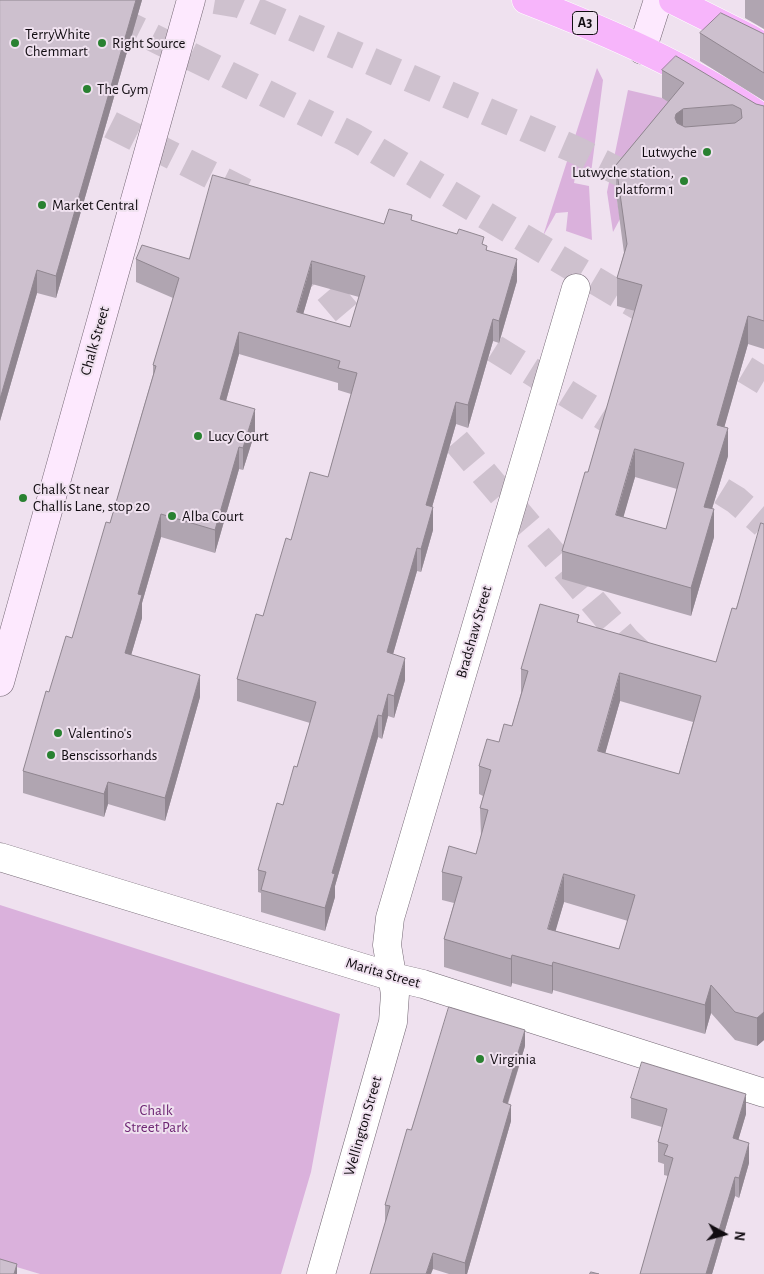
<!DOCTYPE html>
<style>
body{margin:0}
#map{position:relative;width:764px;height:1274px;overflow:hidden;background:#efe1ef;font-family:"Alegreya Sans",sans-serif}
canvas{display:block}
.north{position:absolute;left:699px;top:1209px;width:50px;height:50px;-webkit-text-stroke:4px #efe1ef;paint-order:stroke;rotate:97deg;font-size:14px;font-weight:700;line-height:20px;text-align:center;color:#110c11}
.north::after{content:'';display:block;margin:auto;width:18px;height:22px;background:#110c11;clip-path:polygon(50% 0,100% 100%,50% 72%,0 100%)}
</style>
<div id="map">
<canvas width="764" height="1274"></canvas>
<div class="north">N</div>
</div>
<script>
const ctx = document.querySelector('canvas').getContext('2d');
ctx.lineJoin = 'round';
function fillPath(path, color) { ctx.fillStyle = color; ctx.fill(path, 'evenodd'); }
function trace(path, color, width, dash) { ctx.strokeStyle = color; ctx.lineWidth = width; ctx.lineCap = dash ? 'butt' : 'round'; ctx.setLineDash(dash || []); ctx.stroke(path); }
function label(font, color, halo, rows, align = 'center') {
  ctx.font = font + ' "Alegreya Sans",sans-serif'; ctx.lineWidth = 4; ctx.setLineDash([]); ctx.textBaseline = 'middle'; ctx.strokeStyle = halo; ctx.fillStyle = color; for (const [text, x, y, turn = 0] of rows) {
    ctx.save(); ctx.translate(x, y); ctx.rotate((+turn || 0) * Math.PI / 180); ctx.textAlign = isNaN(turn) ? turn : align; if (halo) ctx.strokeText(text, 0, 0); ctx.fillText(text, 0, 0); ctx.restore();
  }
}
fillPath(new Path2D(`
 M597,68L603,80L591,173L576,171L574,183L589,186L592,240L566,231L568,212L556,213L543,236Z
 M628,90L662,98L684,111L616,193L620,219L613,232L607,192Z
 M0,905L340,1014L311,1172L281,1274H40L0,1262Z`), '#dab1dc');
trace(new Path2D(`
 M77,0L354,137L648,312
 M215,0L239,4L578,151L649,187
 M73,106L245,192
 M301,259L377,348
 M459,326L635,436
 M709,348L764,381
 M429,409L626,640L649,662
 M686,469L736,500L764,524`), '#cec1ce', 28, [28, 14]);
const street = new Path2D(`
 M0,857L393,977L423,984L764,1093
 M321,1274L393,1022L395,994L387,945L390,918L576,288`);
const secondary = new Path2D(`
 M642,50L658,0
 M0,682L191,0`);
const highway = new Path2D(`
 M526,0C608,32 692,68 764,119
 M673,0L749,38L764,47`);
trace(street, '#726672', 29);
trace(secondary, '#726672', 29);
trace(highway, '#fff', 29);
trace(street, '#fff', 28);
trace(secondary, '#fde9fe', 28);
trace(highway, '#f7b5fb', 28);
fillPath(new Path2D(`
 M0,0H142L56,298L37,293L0,421Z
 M745,0H764V29L745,18Z
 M700,33L764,34V101L700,61Z
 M662,70L756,104L764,106V349L748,344L724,427L728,456L712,509L714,537L691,616L562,579V551L588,472L635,311L617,306V278L624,253L616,193V165L668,102L662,98ZM635,477L677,489L666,529L623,517Z
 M412,221L484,245L487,250L517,281L499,343L493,341L468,428L456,424L432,507L433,530L421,572L417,571L393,654L405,680L394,718L388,716L382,739L378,737L335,886V897L325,931L261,912V893L258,892V870L297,767L310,723L237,701V679L263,616L291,540L328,477L351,394L338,390V383L239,354L226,401L255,432L243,470L239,469L215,553L161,537L142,603V618L131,655L200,697L165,821L108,804L104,817L23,793V771L49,692L72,638L110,523L153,375V365L173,298L136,282V259H189L384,224ZM312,284L359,297L350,327L303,314Z
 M764,524V1040L757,1046L735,1040L711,1013L705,1034L553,990L552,994L512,983L511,987L444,967V939L454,903L442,900V872L476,854L481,836L480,808L483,796L479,794V766L512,726L521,693V669L579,623L716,662L736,609ZM620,701L693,722L679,774L605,753ZM564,902L628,921L619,949L555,931Z
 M525,1046L508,1104L511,1121L467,1274H449L433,1269L385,1221V1205L411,1130Z
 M631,1098L746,1114L738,1140L749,1163L739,1198L735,1196L712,1274H640L668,1176L664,1175V1164L658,1162V1142L662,1127L631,1118Z`), '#b0a5b1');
fillPath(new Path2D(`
 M136,0H142L56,298V276Z
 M683,109V137L675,118L676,114Z
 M517,259V281L499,343V321Z
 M312,261V284L297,335V312Z
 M37,270V293L0,421V399Z
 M748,316V344L717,453V425Z
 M493,319V341L468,428V405Z
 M239,332V354L220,422V399Z
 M456,402V424L426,528V505Z
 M255,409V432L243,470V448Z
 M728,428V456L704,535V507Z
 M239,447V469L215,553V530Z
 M635,449V477L616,543V515Z
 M433,507V530L421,572V549Z
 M714,509V537L691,616V588Z
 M161,514V537L142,603V618L125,676V653L138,594Z
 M417,548V571L387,675V652Z
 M405,658V680L394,718V696Z
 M620,673V701L598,779V751Z
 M200,675V697L165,821V798Z
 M388,694V716L382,739V716Z
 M378,715V737L335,886V897L325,931V908L332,873Z
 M108,782V804L104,817V794Z
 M564,874V902L548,957V929Z
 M512,955V983L511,987V959Z
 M553,962V990L552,994V966Z
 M711,985V1013L705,1034V1005Z
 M764,1012V1040L757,1046V1018Z
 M525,1030V1046L503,1118V1102Z
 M746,1094V1114L733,1158V1138Z
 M511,1105V1121L467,1274H465V1263Z
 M749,1143V1163L739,1198V1178Z
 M735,1177V1196L712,1274H706Z
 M433,1253V1269L431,1274H426Z
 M17,1264V1274H14Z`), '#908690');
const building = new Path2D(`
 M0,0H136L56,276L37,270L0,399Z
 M721,13L764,34V73L700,33Z
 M676,56L756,104L764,106V321L748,316L717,425L728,428L704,507L714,509L691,588L562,551L585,472H588L642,285L617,278L627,244L616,165L684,83L662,70ZM733,105L741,109L742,118L735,123L685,127L677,123L675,118L676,114L683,109ZM635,449L684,463L666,529L616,515Z
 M213,175L384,224L389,209L412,215L411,220L457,234L459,229L484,237L482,244L487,246L486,250L517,259L499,321L493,319L468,405L456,402L426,505L433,507L421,549L417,548L387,652L405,658L394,696L388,694L382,716L378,715L332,873L335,874L325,908L261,890L266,872L258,870L277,803L283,805L294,766L297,767L316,702L237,679L256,614L263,616L286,538L291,540L310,472L328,477L357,373L338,368L340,361L239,332L220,399L255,409L243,448L239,447L215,530L161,514L138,594L142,595L125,653L200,675L165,798L108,782L104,794L23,771L46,691L49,692L66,636L72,638L106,522L110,523L156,366L153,365L179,278L136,259L142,245L189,259ZM312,261L365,276L350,327L297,312Z
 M761,523L764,524V1012L757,1018L735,1012L711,985L705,1005L553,962L552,966L512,955L511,959L444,939L462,877L442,872L449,846L476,854L488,810L480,808L491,770L479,766L487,739L499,742L504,724L512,726L528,671L521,669L540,604L579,615L577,622L716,662L732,608L736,609ZM620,673L701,696L679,774L598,751ZM564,874L635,895L619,949L548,929Z
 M449,1007L525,1030L503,1102L511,1105L465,1263L433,1253L426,1274H370L390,1206L385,1205L407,1129L411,1130Z
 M642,1062L746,1094L733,1138L749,1143L739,1178L735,1177L706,1274H640L673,1158L664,1155L668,1145L658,1142L667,1109L631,1098Z
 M0,1259L17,1264L14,1274H0Z
 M591,1272L599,1274H590Z`);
fillPath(building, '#cdc0ce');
trace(building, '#908690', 1);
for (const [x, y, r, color] of [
 [15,43,5,"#298131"],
 [102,43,5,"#298131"],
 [87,89,5,"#298131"],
 [707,152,5,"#298131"],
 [684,181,5,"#298131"],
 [42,205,5,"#298131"],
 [198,436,5,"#298131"],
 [23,498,5,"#298131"],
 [172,516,5,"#298131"],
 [58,733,5,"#298131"],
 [51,755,5,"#298131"],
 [480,1059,5,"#298131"]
]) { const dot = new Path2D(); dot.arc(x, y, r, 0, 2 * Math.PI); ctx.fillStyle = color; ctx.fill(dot); trace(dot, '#efe1ef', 2); }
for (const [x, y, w] of [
 [585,23,25]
]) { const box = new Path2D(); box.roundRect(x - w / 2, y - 11.5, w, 23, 4); ctx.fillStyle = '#efe1ef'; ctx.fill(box); trace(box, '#110c11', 1); }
label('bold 14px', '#110c11', null, [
 ["A3",585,23]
]);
label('15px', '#110c11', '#efe1ef', [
 ["TerryWhite",25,34],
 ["Chemmart",25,51],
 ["Right Source",112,43],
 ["The Gym",97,89],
 ["Lutwyche",697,152,"right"],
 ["Lutwyche station,",674,172,"right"],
 ["platform 1",674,189,"right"],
 ["Market Central",52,205],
 ["Lucy Court",208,436],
 ["Chalk St near",33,489],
 ["Challis Lane, stop 20",33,506],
 ["Alba Court",182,516],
 ["Valentino's",68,733],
 ["Benscissorhands",61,755],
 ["Virginia",490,1059]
], 'left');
label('15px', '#110c11', '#efe1ef', [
 ["Chalk Street",95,341,-74],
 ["Bradshaw Street",474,632,-74],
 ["Marita Street",383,973,16],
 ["Wellington Street",363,1126,-74]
]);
label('15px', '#6e2674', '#efe1ef', [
 ["Chalk",156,1110],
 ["Street Park",156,1127]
]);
</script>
